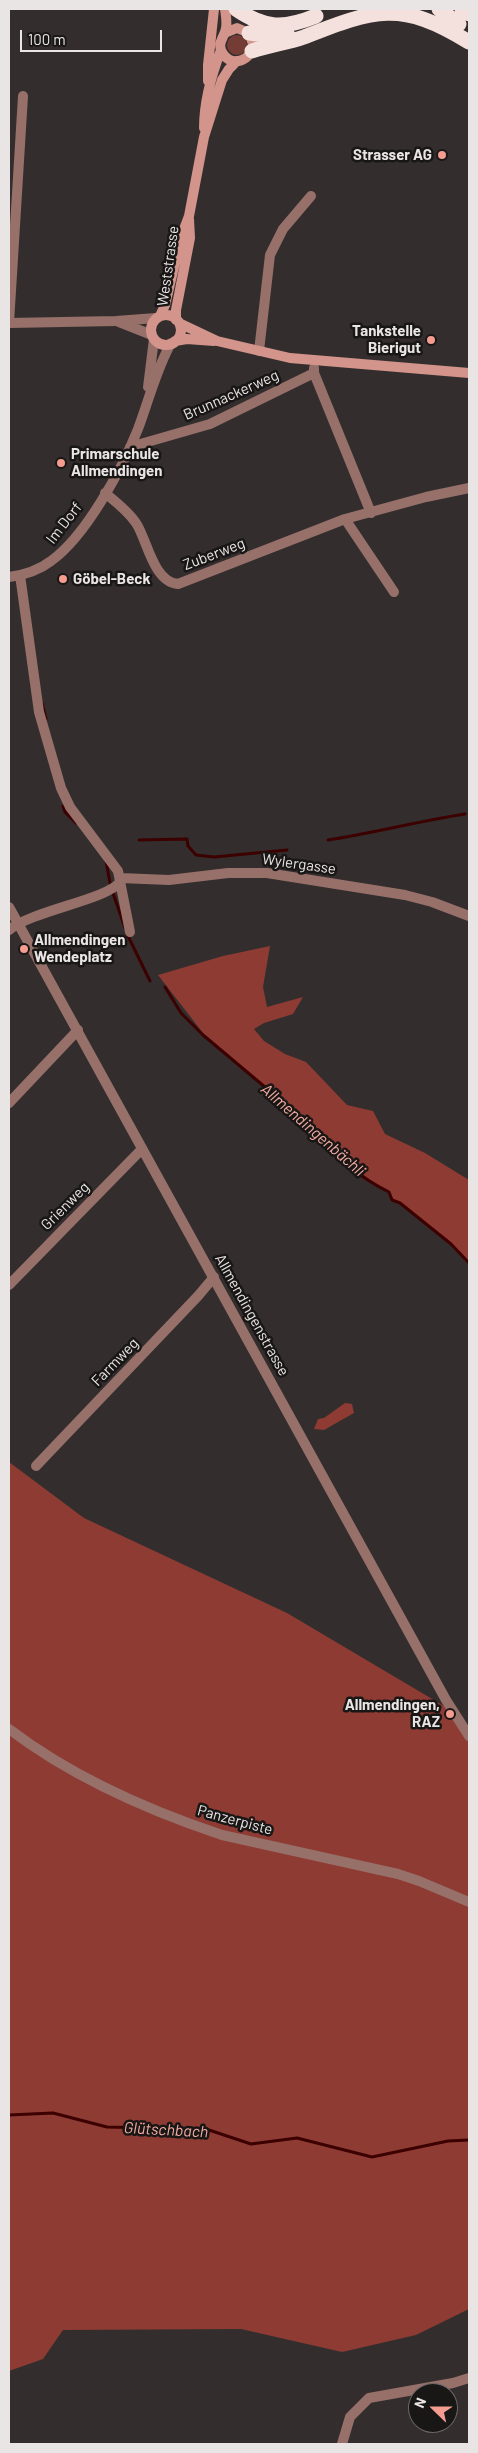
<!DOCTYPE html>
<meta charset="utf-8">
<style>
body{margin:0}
#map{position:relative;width:478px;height:2453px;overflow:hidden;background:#332e2d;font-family:Barlow,sans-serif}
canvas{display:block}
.frame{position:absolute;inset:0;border:10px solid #e8e5e4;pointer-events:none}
.north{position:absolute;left:408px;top:2383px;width:50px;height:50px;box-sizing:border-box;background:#191616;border:1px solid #6c6968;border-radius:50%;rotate:292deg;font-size:14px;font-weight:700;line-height:20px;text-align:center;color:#e8e5e4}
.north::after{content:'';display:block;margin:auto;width:18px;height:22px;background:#f59c90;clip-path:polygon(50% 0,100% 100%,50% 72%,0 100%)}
.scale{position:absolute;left:20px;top:30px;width:142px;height:22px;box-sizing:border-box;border:2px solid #e8e5e4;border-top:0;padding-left:6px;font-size:15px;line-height:18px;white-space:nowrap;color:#e8e5e4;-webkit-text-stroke:4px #191616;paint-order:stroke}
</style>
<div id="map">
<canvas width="478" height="2453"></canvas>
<div class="frame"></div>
<div class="north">N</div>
<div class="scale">100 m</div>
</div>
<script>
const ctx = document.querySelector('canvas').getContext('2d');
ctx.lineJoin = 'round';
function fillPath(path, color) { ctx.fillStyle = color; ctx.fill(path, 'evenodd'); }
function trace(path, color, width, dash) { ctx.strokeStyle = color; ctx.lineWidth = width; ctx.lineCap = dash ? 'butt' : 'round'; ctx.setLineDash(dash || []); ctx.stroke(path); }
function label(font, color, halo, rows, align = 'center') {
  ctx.font = font + ' Barlow,sans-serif'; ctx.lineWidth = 5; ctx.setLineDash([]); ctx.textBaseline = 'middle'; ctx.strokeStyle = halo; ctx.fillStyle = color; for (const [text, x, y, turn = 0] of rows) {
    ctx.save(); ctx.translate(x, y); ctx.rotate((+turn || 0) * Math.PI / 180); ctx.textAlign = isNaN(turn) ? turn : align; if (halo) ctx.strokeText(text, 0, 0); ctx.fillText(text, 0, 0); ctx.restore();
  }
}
fillPath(new Path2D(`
 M227 45a10 10 0 1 1 20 0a10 10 0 1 1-20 0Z`), '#743c35');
fillPath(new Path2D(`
 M270,946L263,987L267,1007L303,997L293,1014L264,1023L254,1029L264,1041L285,1054L306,1062L347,1105L373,1111L385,1134L425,1153L469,1180V1263L451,1244L400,1203L392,1200L389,1192C358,1177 330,1151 309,1124L203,1033L158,975L223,956Z
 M345,1403L352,1404L354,1413L324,1430L314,1429L318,1419L324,1418Z
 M9,1462L84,1518L287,1613L444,1706L469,1727V2309L416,2335L342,2352L241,2329L63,2330L43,2359L9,2371Z`), '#8e3b33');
trace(new Path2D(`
 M42,703L46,719
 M63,806L65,812L76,823
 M139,840L187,839L188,846L196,855L214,857L287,850
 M328,840C374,833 419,821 465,814
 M106,861L110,883
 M113,893L125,928
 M127,934L150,981
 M165,987L181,1013L203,1035L309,1124C330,1151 358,1177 389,1192L392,1200L400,1203L451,1244L469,1263
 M9,2115L53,2113L107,2127L206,2129L251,2144L297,2138L372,2157L448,2141L469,2140`), '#3c0001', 3);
trace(new Path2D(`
 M9,323L23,96
 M259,351L270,255L283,229L311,196
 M314,368V373L371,513
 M148,387L154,339
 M130,447L210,424L314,373
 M105,493C116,502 128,511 136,523C147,539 153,582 178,584L345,519L426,497L469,488
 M345,519L394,592
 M20,575L39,712L61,788L70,807L118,871L130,932
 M9,577C24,575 38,571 51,561C86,536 122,469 138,429C149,400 156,370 171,343
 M120,878L169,880L228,873H267L405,895L432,902L469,916
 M9,930C34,910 106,900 120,882
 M9,1103L78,1030
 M9,1285L142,1149
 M36,1466L198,1296L214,1277
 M9,1729C72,1777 147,1810 222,1835L398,1874L419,1881L469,1902
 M342,2444L350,2417L369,2398L453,2383L469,2378`), '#97706a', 10);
trace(new Path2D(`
 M119,322L152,335
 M9,323L116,321L156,318
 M9,907L446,1700L469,1736`), '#97706a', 10);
trace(new Path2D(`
 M225,9C226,16 228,25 225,32C222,40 217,45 223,54C233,68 252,60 253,44L249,33L237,28L225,33
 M208,81V65L214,9
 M204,128C204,101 211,76 221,50
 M151 330a15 15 0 1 1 30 0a15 15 0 1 1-30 0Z
 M160,316L165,305L181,237L189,216L204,137L222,80L229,69L237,61
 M176,320V310L190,238L189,219
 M179,323L217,341L290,358L469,373
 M175,341L187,339L214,341`), '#d2948b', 10);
trace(new Path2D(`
 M236,9C265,29 284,29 316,16
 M439,9L459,24
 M462,9L469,14
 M249,33L266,35L287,33
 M252,51C269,45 287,43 304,37C375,9 401,0 469,42`), '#f4e0dc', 15);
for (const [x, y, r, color] of [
 [442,155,5,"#f59c90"],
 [431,340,5,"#f59c90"],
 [61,463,5,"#f59c90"],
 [63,579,5,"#f59c90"],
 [24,949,5,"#f59c90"],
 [450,1714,5,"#f59c90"]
]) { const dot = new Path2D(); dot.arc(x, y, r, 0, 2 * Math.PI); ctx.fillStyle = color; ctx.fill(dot); trace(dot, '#191616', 2); }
label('bold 15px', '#e8e5e4', '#191616', [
 ["Strasser AG",432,155],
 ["Tankstelle",421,331],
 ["Bierigut",421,348],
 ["Primarschule",71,454,"left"],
 ["Allmendingen",71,471,"left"],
 ["Göbel-Beck",73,579,"left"],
 ["Allmendingen",34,940,"left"],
 ["Wendeplatz",34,957,"left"],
 ["Allmendingen,",440,1705],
 ["RAZ",440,1722]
], 'right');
label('15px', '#e8e5e4', '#191616', [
 ["Weststrasse",168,266,-82],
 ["Brunnackerweg",231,395,-24],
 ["Im Dorf",64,523,-52],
 ["Zuberweg",214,554,-21],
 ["Wylergasse",299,864,8],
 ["Grienweg",65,1206,-45],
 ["Allmendingenstrasse",252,1315,61],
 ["Farmweg",115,1362,-46],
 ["Panzerpiste",235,1820,15]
]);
label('italic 16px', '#f3aba1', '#191616', [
 ["Allmendingenbächli",313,1130,41],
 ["Glütschbach",166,2130,3]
]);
</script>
